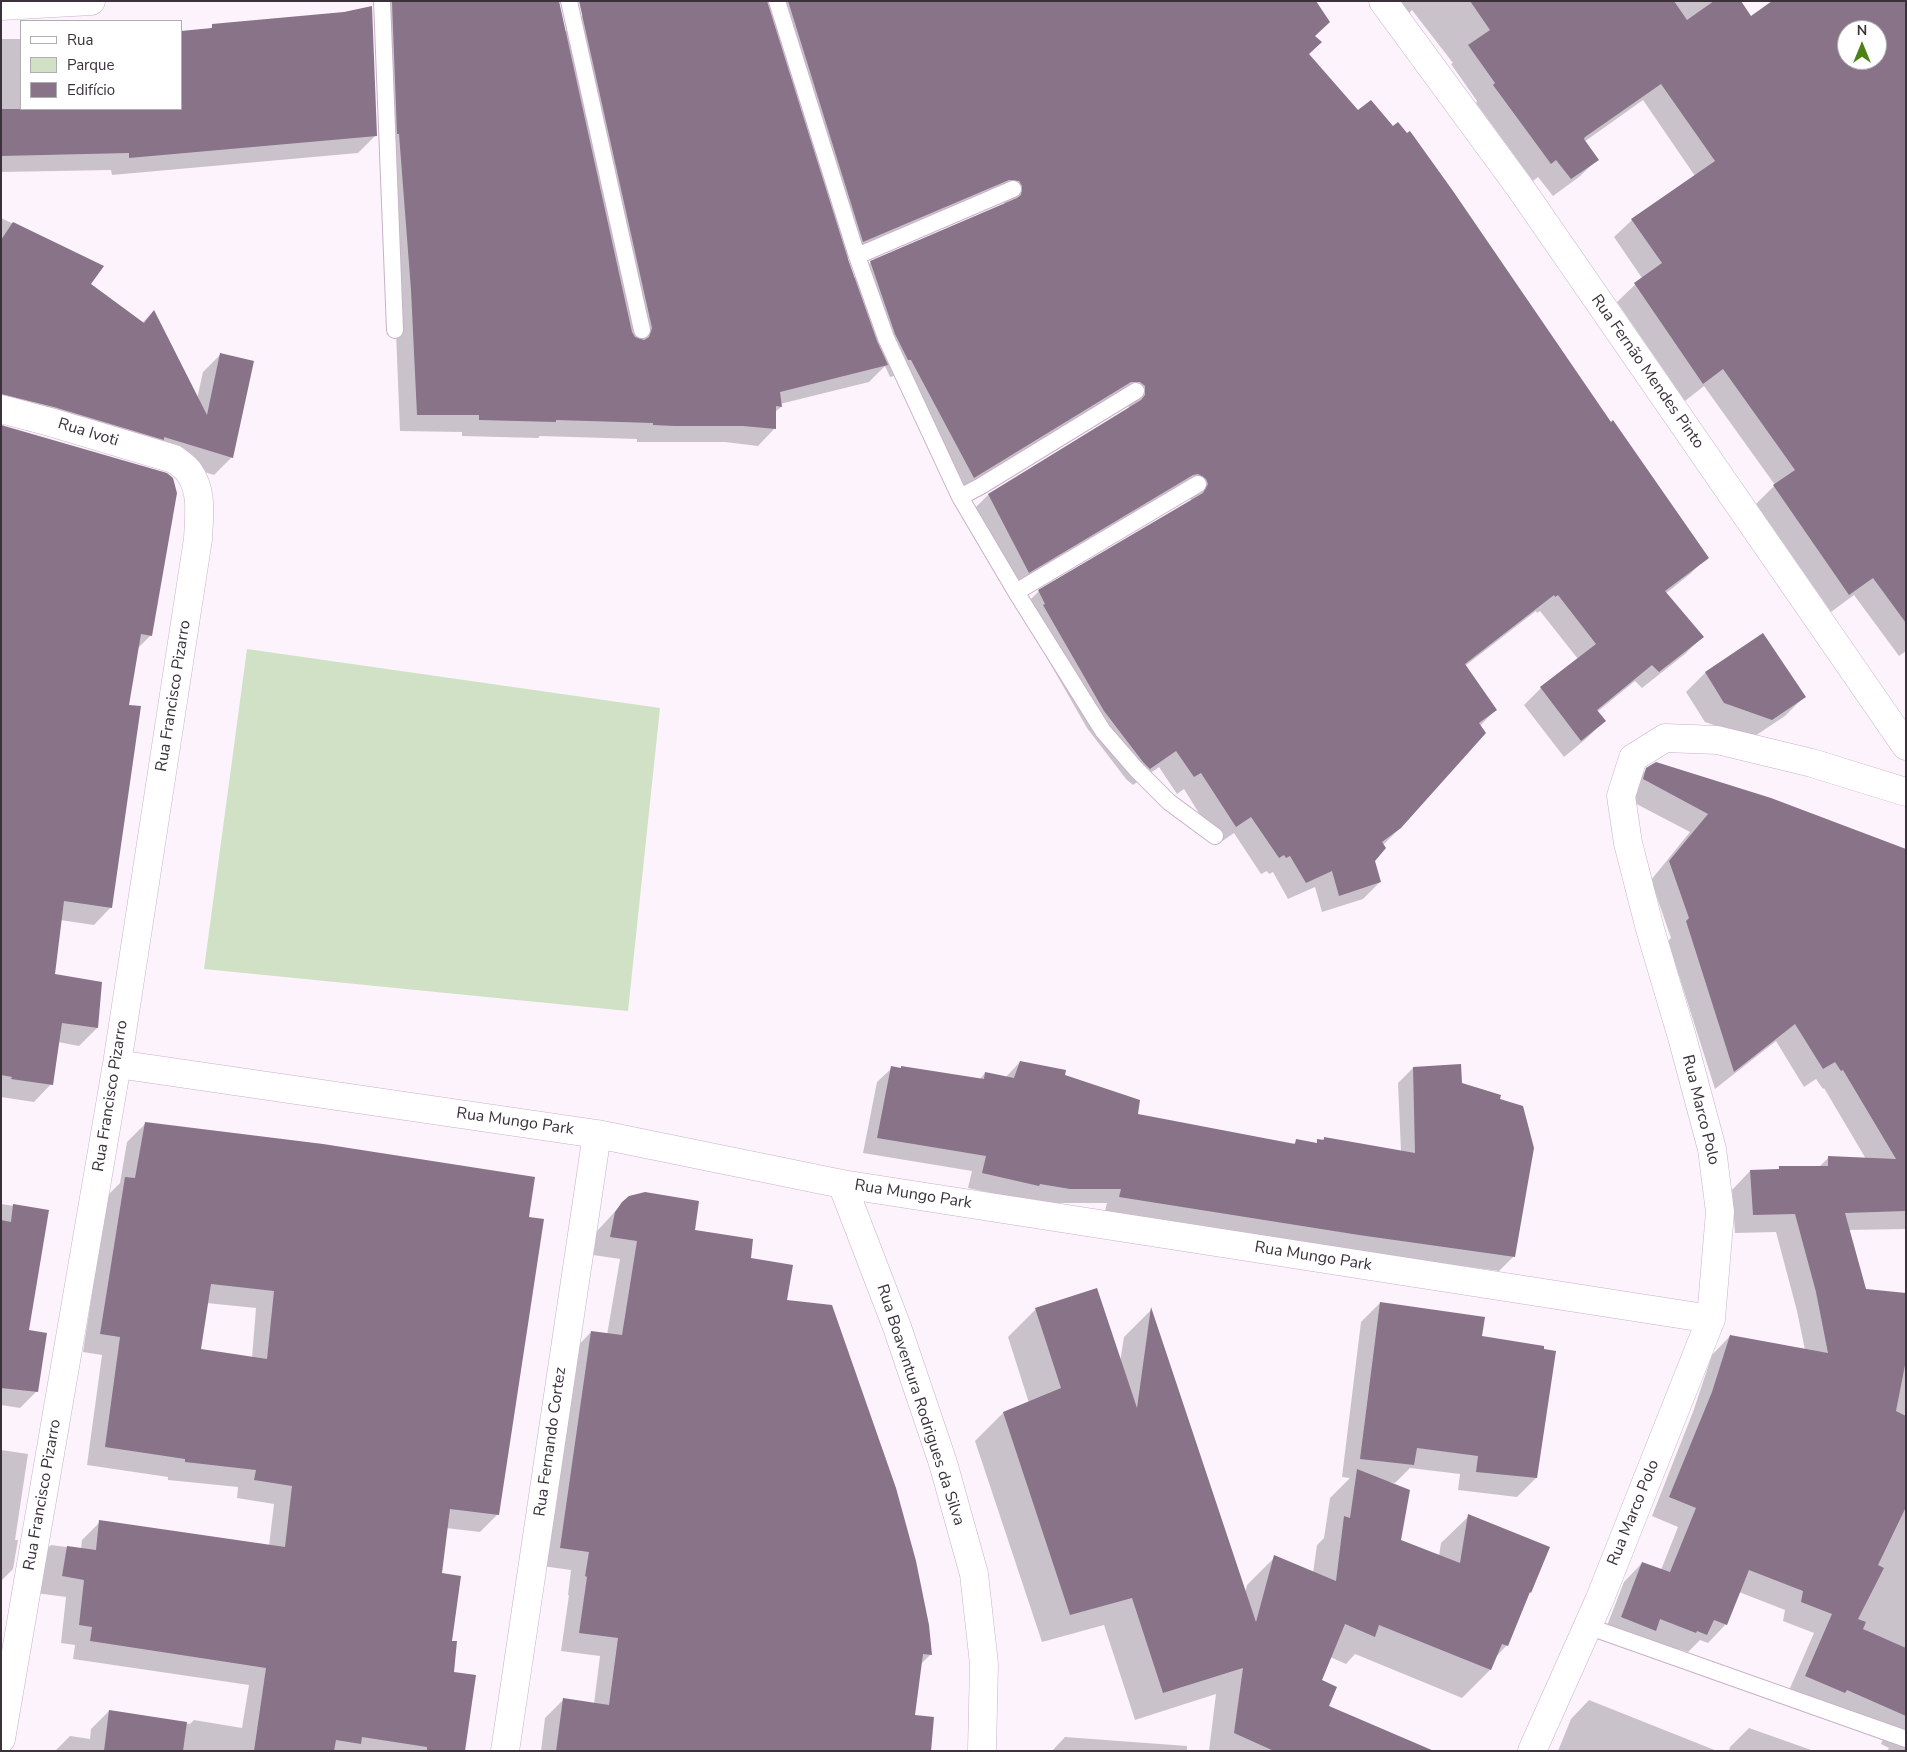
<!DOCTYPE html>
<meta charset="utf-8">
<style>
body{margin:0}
#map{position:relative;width:1907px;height:1752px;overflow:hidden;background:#fdf3fd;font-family:"Nunito Sans",sans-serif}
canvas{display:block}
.frame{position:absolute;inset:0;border:2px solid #3a313a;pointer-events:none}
.legend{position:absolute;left:20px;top:20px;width:162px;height:90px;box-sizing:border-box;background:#fff;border:1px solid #b0adb0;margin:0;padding:6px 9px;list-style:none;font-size:15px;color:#3a313a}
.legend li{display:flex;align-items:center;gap:10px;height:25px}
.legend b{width:25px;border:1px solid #b0adb0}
.north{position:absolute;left:1837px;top:20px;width:50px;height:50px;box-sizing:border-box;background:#fff;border:1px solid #b0adb0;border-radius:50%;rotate:0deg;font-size:14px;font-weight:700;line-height:20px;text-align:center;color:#3a313a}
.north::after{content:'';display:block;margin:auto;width:18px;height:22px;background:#4d8218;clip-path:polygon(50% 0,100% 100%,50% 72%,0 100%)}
</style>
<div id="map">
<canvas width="1907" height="1752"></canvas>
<div class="frame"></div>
<ul class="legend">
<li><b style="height:6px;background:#fff"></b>Rua</li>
<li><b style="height:14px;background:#d0e1c5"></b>Parque</li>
<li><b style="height:14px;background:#887388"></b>Edifício</li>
</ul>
<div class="north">N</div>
</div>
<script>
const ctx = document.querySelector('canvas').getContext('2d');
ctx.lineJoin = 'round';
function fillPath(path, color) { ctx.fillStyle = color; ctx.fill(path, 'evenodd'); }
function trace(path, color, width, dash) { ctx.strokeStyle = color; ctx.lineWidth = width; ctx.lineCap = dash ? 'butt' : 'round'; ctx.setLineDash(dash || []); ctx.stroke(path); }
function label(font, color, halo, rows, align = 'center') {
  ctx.font = font + ' "Nunito Sans",sans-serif'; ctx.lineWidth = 5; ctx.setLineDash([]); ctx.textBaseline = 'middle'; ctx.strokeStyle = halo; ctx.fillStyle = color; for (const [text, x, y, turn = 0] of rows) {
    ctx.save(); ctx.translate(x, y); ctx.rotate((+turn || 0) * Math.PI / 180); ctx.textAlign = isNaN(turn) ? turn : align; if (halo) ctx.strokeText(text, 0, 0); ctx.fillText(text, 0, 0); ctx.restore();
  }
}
fillPath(new Path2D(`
 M247,649L660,708L628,1011L204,969Z`), '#d0e1c5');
fillPath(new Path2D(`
 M390,1H551L564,33L583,15L587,1H1315L1314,36L1308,54L1610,424L1707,557L1690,574L1665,594L1702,637L1685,654L1642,688L1635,681L1597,712L1604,721L1587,738L1564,757L1524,705L1541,688L1578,659L1540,611L1537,613L1536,611L1465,666L1495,710L1480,726L1400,828L1383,845L1373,861L1380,882L1363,899L1322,912L1315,887L1288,899L1273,872L1269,874L1267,871L1261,874L1234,833L1218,844L1184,789L1177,794L1159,767L1133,785L1126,779L1087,728L1027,623L1022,608L1039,591L1191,501L1190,495L1012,589L971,512L988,495L1129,408L1127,402L957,494L894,376L890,377L885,366L869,382L780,404L781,407L775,412V428L758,446L725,442H637V439L540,436L538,438L462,436V432L400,431L395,308ZM991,196L1003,198L1005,205L870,263L853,279L846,259Z
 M1400,1H1739L1750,18L1906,1V651L1899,656L1854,595L1831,612L1756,504L1775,485L1704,386L1685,401L1617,302L1642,278L1614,237L1632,220L1695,176L1643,100L1584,142L1597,160L1579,177L1553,196L1538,177L1533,181L1476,103L1477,101L1451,64L1453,63L1412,10L1409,13ZM1847,30H1877V60H1847Z
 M213,26L376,135L358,153L112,175L111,170L1,172V39H21V109H181L209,30Z
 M1,218L102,266L89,284L142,323L153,312L197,399L203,372L221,354L232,457L214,475L148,455L1,416Z
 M1,427L151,635L137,649L128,706L111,907L94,925L60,920L53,975L101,983L97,1028L79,1046L58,1042L51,1084L34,1102L1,1097Z
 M1762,635L1804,697L1785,716L1752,738L1705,722L1686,692L1705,673Z
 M1647,769L1906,850V1229L1848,1230L1865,1290L1906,1295V1751H1887L1889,1748L1881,1744L1885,1734L1787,1695L1814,1633L1783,1621L1785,1610L1739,1592L1726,1624L1708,1643L1700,1640L1688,1652L1679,1649L1676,1651L1603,1636L1624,1582L1642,1563L1661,1570L1678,1527L1652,1516L1693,1412L1712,1355L1730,1336L1805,1350L1797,1311L1776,1232L1735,1233L1732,1190L1750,1171L1777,1170L1780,1168L1819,1167L1829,1157L1866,1159L1824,1088L1823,1089L1816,1079L1804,1087L1776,1041L1715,1089L1668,941L1671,938L1651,880L1690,832L1625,798L1628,788Z
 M1020,1062L1064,1076L1136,1115L1292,1145L1297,1141L1315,1144L1325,1138L1401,1151L1398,1083L1413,1068L1461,1084L1514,1256L1499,1271L1343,1250L1105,1211L1107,1203H1054L1025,1198L1023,1200L968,1188L972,1171L863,1153L877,1082L892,1068L899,1069L902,1067L979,1080L985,1073L1005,1078Z
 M145,1124L528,1218L498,1514L480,1532L446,1528L441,1574L451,1642L453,1674L464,1751H55L70,1736L90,1739L91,1729L109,1711L190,1724L194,1720L242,1728L249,1685L73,1659L75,1645L61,1643L66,1597L28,1592L33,1563L51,1545L81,1549L82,1540L100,1522L269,1546L274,1504L237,1498L238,1487L168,1480V1477L87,1465L102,1355L83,1352L107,1196L120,1183L127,1142ZM206,1303L256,1308L252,1358L200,1350Z
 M623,1203L694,1231L749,1259L785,1301L931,1654L920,1665L904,1751H541L545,1718L563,1700L594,1704L600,1656L561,1651L569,1595H568L571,1570L542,1566L573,1351L591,1332L607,1335L620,1259L593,1255L597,1231Z
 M1,1204L48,1211L28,1331L37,1391L20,1408L1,1405Z
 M1096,1289L1120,1362L1124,1337L1151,1310L1245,1593L1247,1585L1275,1557L1313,1573L1317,1545L1324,1538L1330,1498L1350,1478L1342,1477L1361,1322L1380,1303L1481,1337L1536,1478L1517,1497L1458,1490L1460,1474L1410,1468L1395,1483L1389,1482L1400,1541L1439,1556L1441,1543L1469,1516L1507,1645L1495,1658L1490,1670L1462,1698L1355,1654L1346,1664L1330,1657L1321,1681L1327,1707L1400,1751H1209L1216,1694L1135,1720L1104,1625L1042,1642L975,1441L1003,1413L1029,1403L1008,1337L1035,1310Z
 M1,1450L28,1454L15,1540H18L13,1569L1,1581Z
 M1589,1700L1717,1751H1558L1571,1719Z
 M1749,1728L1814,1751H1729L1730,1747Z
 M1065,1737L1187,1746V1751H1052Z`), '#0003');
fillPath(new Path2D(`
 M398,1H559L632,332L635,337L644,340L649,337L652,328L579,1H767L848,259L877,341L888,365L780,392L782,407L776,406V429L743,426H675L653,425V423L556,420V422L479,420V415H417L411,290L399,134H397L392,2Z
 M788,1H1316L1330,22L1315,36L1322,42L1309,54L1358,110L1371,100L1393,126L1398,122L1407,133L1410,131L1453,191L1611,422L1613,420L1709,558L1665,591L1704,637L1659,672L1652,665L1597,710L1606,721L1581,741L1540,687L1596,644L1558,595L1555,597L1554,595L1465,664L1497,710L1479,723L1486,733L1401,828L1382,842L1386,848L1375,861L1381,882L1339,896L1332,871L1306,883L1290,856L1286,858L1284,855L1279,858L1251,817L1236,827L1201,773L1194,777L1176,751L1150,769L1143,762L1104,711L1043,605L1045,604L1038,590L1203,493L1208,484L1206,479L1198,474L1193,475L1029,573L988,494L1141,400L1145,395V386L1140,382H1131L974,478L911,360H908L895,334L870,261L1017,198L1021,195L1022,186L1019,181L1009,180L863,242Z
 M1470,1H1674L1687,20L1714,1H1741L1751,16L1772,1H1906V623L1873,578L1849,595L1773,485L1795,470L1723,369L1703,384L1634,283L1662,263L1631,219L1715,161L1661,84L1585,137L1584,139L1599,160L1571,179L1556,160L1551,164L1493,85L1495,83L1468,45L1490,30ZM1847,30H1877V60H1847Z
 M372,6L377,136L129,158V153L1,156V109H181V31L212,28V24L344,12Z
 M13,222L104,266L91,284L144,323L154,310L207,415L220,353L254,361L233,458L164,437V440L54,407L1,394V240Z
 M1,425L167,473L173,478L177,493L152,636L141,634L129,705L141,706L112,908L64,901L55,974L102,982L98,1028L62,1023L53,1085L11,1079L12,1077L1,1075Z
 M1763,633L1806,697L1772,720L1724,703L1705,672Z
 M1656,762L1771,798L1906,849V1211L1845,1213L1866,1289L1906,1293V1360L1896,1411L1906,1416V1507L1878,1565L1884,1568L1858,1619L1866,1622L1863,1629L1906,1648V1716L1847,1690L1845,1693L1805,1676L1832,1614L1801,1602L1803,1591L1749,1570L1727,1625L1714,1620L1707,1635L1697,1631L1696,1633L1660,1619L1656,1631L1621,1617L1642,1562L1670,1572L1696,1508L1669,1497L1712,1392L1730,1335L1828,1353L1816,1292L1795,1214L1753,1215L1750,1170L1779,1169V1166H1828V1156L1896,1159L1843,1070L1841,1071L1835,1062L1823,1069L1795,1024L1734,1072L1686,921L1689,918L1669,861L1708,814L1643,779L1646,768Z
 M1020,1061L1066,1070L1065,1075L1140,1100L1138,1114L1295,1144L1296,1139L1317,1143V1139L1324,1140V1137L1415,1153L1413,1067L1461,1064L1462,1083L1501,1095L1500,1099L1523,1106L1534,1148L1515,1257L1359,1235L1119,1197L1121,1189H1070L1040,1184L1039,1186L982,1173L986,1156L877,1138L891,1066L901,1068V1066L984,1079L985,1072L1014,1078Z
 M145,1122L323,1144L535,1177L529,1217L544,1219L499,1515L450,1509L442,1573L461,1576L452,1641H457L454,1672L476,1675L465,1751H427V1747L362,1737L361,1744L336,1740L334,1751H254L266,1668L90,1641L92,1627L79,1625L84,1580L62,1576L67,1546L96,1550L99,1520L285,1547L292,1486L254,1480L256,1470L185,1462V1459L105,1447L120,1337L100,1334L125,1177L135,1178ZM211,1284L274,1291L267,1359L201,1349Z
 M645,1192L699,1201L695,1230L753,1239L751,1258L793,1265L787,1300L832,1305L896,1488L916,1561L929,1625L932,1655L923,1654L915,1715L934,1717L931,1751H556L563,1698L609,1705L618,1638L579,1633L587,1577L585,1576L589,1552L560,1548L591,1331L622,1335L637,1241L610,1237L615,1212L622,1202L629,1196Z
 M13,1204L49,1210L29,1330L47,1333L38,1392L1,1388V1220L11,1222Z
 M1097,1288L1137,1408L1151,1307L1256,1622L1274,1555L1336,1581L1344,1516L1350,1518L1357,1469L1410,1490L1401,1540L1460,1563L1468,1514L1550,1547L1531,1593L1530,1592L1508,1646L1502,1644L1491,1670L1379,1625L1375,1637L1345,1624L1322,1680L1337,1687L1329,1706L1434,1751H1274L1234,1733L1243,1668L1163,1693L1132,1598L1070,1615L1003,1412L1061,1388L1035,1308Z
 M1380,1302L1485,1317L1482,1336L1544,1346V1349L1556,1351L1537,1478L1476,1472L1478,1456L1417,1448L1414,1465L1360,1459Z
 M109,1710L187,1722L183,1751H104Z`), '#887388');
const lane = new Path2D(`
 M382,1L395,330
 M569,1L642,330
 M777,1L857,256L886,338L960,497L1016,592L1103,731L1136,769L1169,802L1215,836
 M857,256L1013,189
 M960,497L981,486L1136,391
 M1016,592L1198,484
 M1587,1626L1906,1739`);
const street = new Path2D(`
 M1,6L91,1
 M1,409L50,422L174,459C179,463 186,467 189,472C203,491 199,517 198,539L117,1064L1,1739
 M117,1064L597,1134L842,1184L1711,1319
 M842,1184L897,1327L943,1463L974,1574L984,1664L982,1751
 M505,1751L597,1134
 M1532,1751L1599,1601L1711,1319L1720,1212L1712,1149L1682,1037L1650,929L1628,843L1621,796L1633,758L1665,738L1717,740L1812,763L1906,792`);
const secondary = new Path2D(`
 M1383,1L1521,189L1906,746`);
trace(lane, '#c7b1c8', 18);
trace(street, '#c7b1c8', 29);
trace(secondary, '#c7b1c8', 29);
trace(lane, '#fff', 16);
trace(street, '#fff', 28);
trace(secondary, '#fff', 28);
label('16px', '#3a313a', '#fff', [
 ["Rua Fernão Mendes Pinto",1647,372,55],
 ["Rua Ivoti",88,433,17],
 ["Rua Francisco Pizarro",174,696,-81],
 ["Rua Francisco Pizarro",111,1096,-81],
 ["Rua Marco Polo",1700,1110,76],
 ["Rua Mungo Park",515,1122,8],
 ["Rua Mungo Park",913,1195,9],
 ["Rua Mungo Park",1313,1257,9],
 ["Rua Boaventura Rodrigues da Silva",920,1405,72],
 ["Rua Fernando Cortez",551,1442,-82],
 ["Rua Francisco Pizarro",43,1495,-80],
 ["Rua Marco Polo",1634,1513,-68]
]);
</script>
